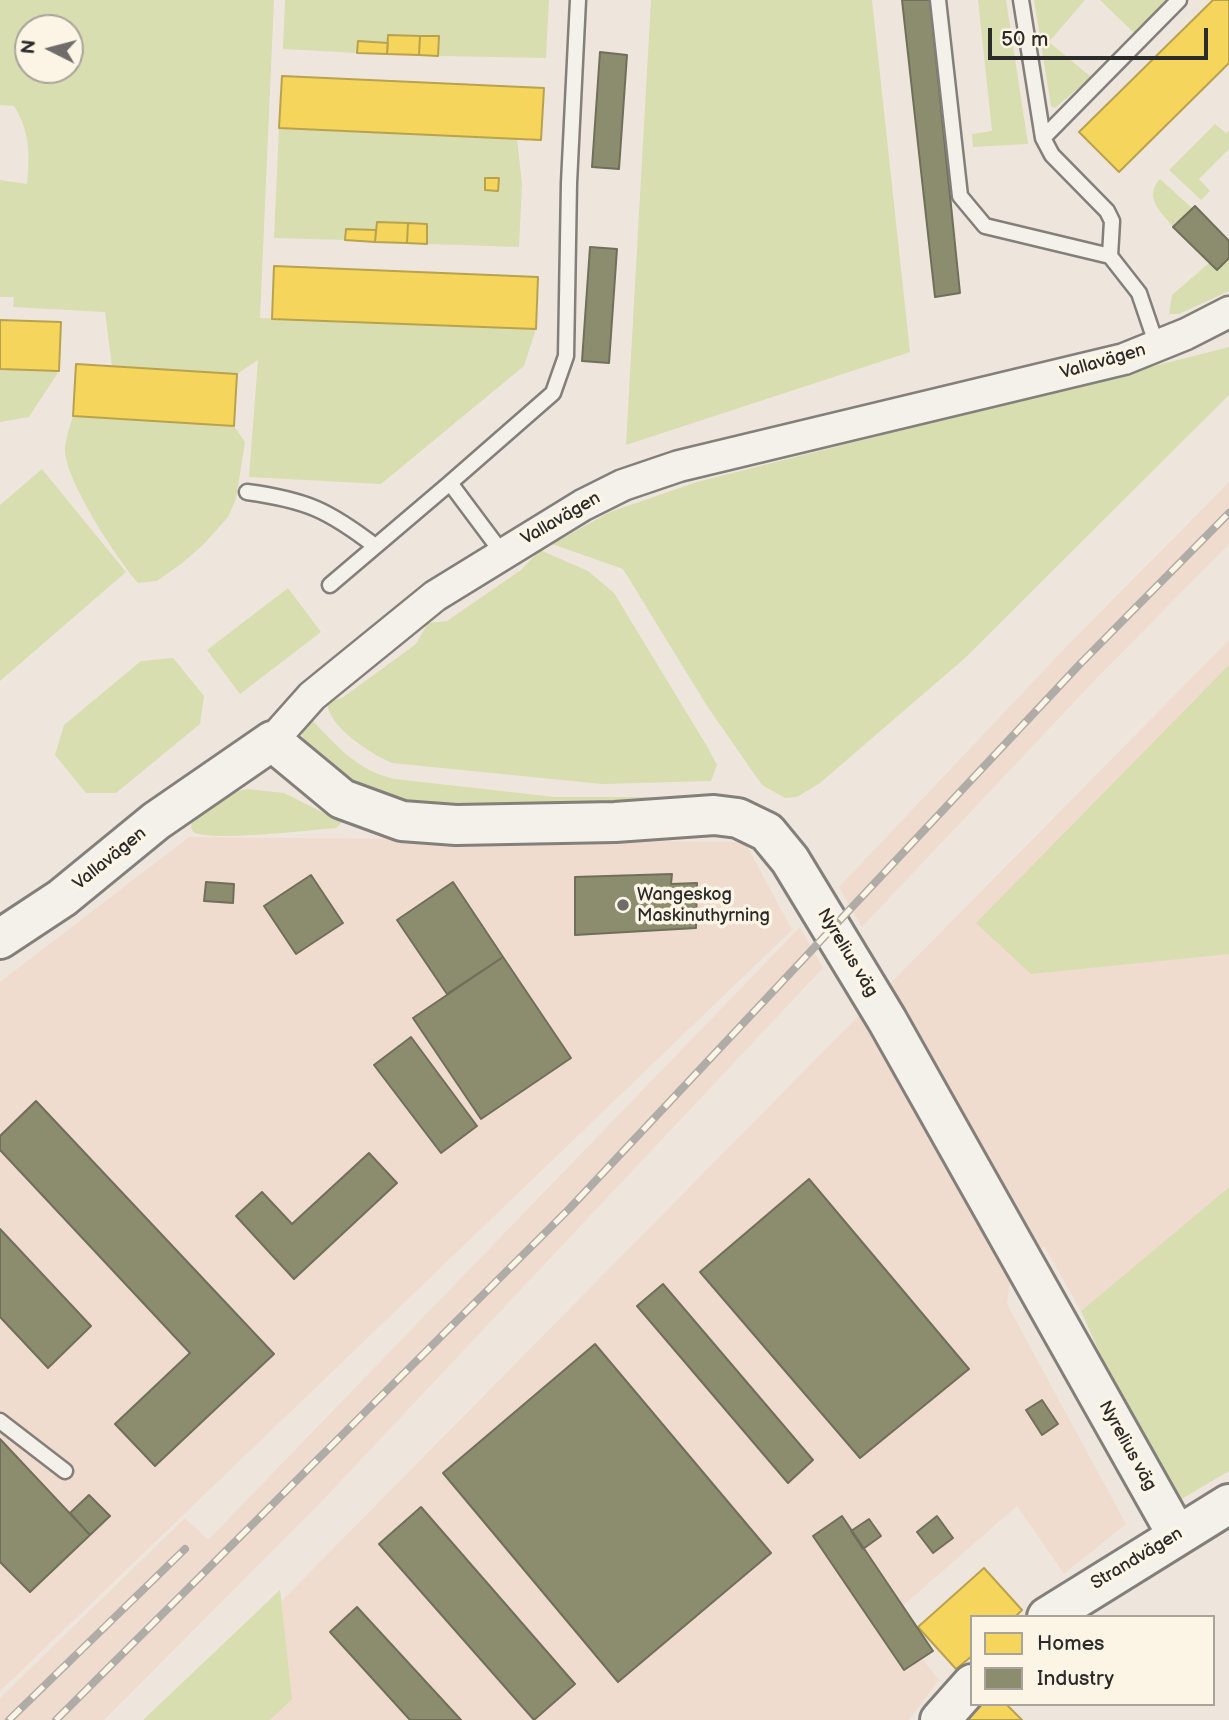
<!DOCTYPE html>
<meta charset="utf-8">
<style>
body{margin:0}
#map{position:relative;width:1229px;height:1720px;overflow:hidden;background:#eee6dd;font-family:"Balsamiq Sans",sans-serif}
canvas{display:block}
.legend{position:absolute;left:970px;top:1615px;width:245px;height:91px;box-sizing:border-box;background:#fcf5e5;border:2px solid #a8a49b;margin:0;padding:9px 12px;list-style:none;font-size:21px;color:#2b2b2b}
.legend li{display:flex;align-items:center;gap:14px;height:35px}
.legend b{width:35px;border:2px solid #a8a49b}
.north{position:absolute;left:14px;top:14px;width:70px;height:70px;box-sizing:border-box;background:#fcf5e5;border:2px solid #a8a49b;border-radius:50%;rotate:276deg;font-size:19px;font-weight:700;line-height:28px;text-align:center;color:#2b2b2b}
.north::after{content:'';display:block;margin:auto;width:24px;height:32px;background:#6f6c69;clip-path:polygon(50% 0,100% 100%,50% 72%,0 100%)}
.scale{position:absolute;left:988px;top:28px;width:220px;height:32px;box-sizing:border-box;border:4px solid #2b2b2b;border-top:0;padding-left:9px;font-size:21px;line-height:24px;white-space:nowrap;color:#2b2b2b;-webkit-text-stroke:5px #fcf5e5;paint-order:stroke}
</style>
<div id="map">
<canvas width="1229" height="1720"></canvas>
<ul class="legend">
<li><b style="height:19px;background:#f6d55c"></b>Homes</li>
<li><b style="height:19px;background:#8c8c6e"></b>Industry</li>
</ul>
<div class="north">N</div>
<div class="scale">50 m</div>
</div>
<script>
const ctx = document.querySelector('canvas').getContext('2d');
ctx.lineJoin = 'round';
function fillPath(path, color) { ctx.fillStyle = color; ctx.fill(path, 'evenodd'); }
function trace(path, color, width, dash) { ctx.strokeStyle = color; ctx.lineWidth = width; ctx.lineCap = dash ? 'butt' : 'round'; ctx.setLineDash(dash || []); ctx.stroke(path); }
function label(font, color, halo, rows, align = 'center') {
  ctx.font = font + ' "Balsamiq Sans",sans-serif'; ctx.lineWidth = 7; ctx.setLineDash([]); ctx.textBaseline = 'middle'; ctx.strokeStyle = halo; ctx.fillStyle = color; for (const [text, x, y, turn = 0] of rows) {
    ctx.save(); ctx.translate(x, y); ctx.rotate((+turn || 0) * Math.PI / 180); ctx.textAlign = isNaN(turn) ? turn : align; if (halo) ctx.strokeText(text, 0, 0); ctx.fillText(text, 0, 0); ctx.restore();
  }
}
fillPath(new Path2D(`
 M1229,482V544L1096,679L862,927L839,887L1065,648Z
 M1229,640V1187L1081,1311L1044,1246L1011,1273L1007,1304L1126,1524L1064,1574L1017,1506L890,1617L939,1680L909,1720H164Z
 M189,837L745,842L792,930L0,1691V982Z
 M800,927L823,968L325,1498L104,1720H0V1698L185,1518L208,1540Z`), '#efdcce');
fillPath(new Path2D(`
 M0,0H274L260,318L536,329L524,366L381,484L249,477L258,360L237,374L112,366L105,312L13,307L14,297H0V180L27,184C30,154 30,132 14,106L0,105ZM28,28H70V70H28Z
 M285,0H549L546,58L438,56L439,36L389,35L388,43L358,42L357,53L283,49Z
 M651,0H872L910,352L626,445Z
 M978,0H1006L1028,144L973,147L972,134L992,131Z
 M1034,0H1085L1049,42L1091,77L1055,108L1051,106Z
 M1100,0H1166L1134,33Z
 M1215,124L1226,133L1229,131V149L1199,179L1210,191L1201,200L1169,170Z
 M279,128L517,139L522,184L519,247L427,244V224L377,222L376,230L346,229L345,240L274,238Z
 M1160,179L1192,208L1173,227C1161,212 1143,197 1160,179Z
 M1229,258V291L1179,314H1169L1172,295L1209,263L1217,270Z
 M1229,347V395L964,659L820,783L797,797L785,798L762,785L707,706L623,569L552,544L610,512L697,482Z
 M0,369L59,371L29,417L0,422Z
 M73,416L234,426L245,442L236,499L228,517L203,545L181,564L157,581L138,583C118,560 63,478 65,448C66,438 70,426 73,416Z
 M42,469L126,572L0,681V505Z
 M540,550L588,571L614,593L708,748L717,765L711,781L602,784L392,763C371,754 328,727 327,702L342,698L416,644L428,623L447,621L521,570Z
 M288,588L321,632L240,694L207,650Z
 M173,658L204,696L200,724L116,793H86L55,755L64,725L141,661Z
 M1229,665V954L1031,974L976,923Z
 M310,718C336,745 357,771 395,779L555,797H711L574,805L406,803L356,789L303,747L302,729Z
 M248,789L284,793L342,822L336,828C310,830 210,842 193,832L191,827C196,804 227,792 248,789Z
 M1229,1187V1471L1168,1507L1081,1311Z
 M280,1590L292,1699L270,1720H143Z`), '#d8deb0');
const homes = new Path2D(`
 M1213,0H1229V63L1119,172L1079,132Z
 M388,35L420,36L419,55L387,54Z
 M420,36H439L438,56L419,55Z
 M358,41L388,43L387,54L357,53Z
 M282,76L544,88L541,140L279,128Z
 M485,178H499L498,191L485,190Z
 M377,222L408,223L407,243L375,242Z
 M408,223L427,224V244L407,243Z
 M346,229L376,230L375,242L345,240Z
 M274,266L538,277L536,329L272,319Z
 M0,320L61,322L59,371L0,369Z
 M76,364L237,374L234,426L73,416Z
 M984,1568L1022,1610L1015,1617H972V1656L956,1669L918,1627Z
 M977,1704H1006L1022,1720H968L964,1716Z`);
fillPath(homes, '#f6d55c');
trace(homes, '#b9a24d', 2);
const industry = new Path2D(`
 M902,0H930L960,293L935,297Z
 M600,52L627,55L619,169L592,167Z
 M1195,206L1229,241V258L1217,270L1173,227Z
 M590,247L617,249L609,363L582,361Z
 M672,874L671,884L697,883L696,928L575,935V877Z
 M311,875L343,923L296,954L264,906Z
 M206,882L234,884L233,903L204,901Z
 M453,882L503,957L447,994L397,920Z
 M503,957L571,1058L481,1119L413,1018Z
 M411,1037L477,1126L441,1153L374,1065Z
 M36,1101L274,1354L155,1466L115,1424L190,1353L0,1150V1136Z
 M369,1153L397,1183L294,1279L236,1216L262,1192L292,1224Z
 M809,1179L969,1369L860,1458L700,1272Z
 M0,1229L91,1326L48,1368L0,1317Z
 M663,1284L813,1460L788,1483L637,1306Z
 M595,1344L771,1553L618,1682L443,1473Z
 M1042,1400L1058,1424L1042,1435L1026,1410Z
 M0,1439L90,1535L30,1592L0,1562Z
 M89,1495L110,1516L90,1535L70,1513Z
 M421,1507L575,1684L534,1720L379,1544Z
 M842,1516L933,1651L904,1670L813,1536Z
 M937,1516L953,1538L933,1553L917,1532Z
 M869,1519L881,1536L863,1549L851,1531Z
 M357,1607L461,1720H410L330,1632Z`);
fillPath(industry, '#8c8c6e');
trace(industry, '#6f6f5a', 2);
const lane = new Path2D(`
 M938,0L960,196L985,226L1110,256L1139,293L1157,346
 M1021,0L1043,138L1052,155L1107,211L1112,221L1110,256
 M1043,138L1179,0
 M247,492C306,500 328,510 375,546
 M503,554L450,483L553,393L566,356L569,183L578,0
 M330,585L450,483
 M0,1421L65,1471`);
const street = new Path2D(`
 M272,741L312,696L435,596L583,505L623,485L679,466L1124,359L1186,334L1229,312`);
const secondary = new Path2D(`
 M0,939L62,898L156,821L272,741L342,799L402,821L456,825L615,822L714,815L738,818L767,832L790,860L887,1020L1177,1535
 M1047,1617L1229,1504
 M940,1720L972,1684`);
trace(lane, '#837f7b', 19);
trace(street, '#837f7b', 35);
trace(secondary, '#837f7b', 44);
trace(lane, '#f4f0ea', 14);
trace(street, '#f4f0ea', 30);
trace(secondary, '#f4f0ea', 38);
const rail = new Path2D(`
 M9,1720L185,1549
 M56,1720L570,1208L1080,664L1229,513`);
trace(rail, '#afaca8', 8);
trace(rail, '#fcf5e5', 5, [16]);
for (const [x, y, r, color] of [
 [623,905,7,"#6f6c69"]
]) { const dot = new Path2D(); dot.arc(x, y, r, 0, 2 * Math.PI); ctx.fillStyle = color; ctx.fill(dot); trace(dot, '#fcf5e5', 2.5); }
label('18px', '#2b2b2b', '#fcf5e5', [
 ["Vallavägen",1103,362,-16],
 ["Vallavägen",561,519,-30],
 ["Vallavägen",110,859,-39],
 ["Nyrelius väg",847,953,59],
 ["Nyrelius väg",1127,1446,61],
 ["Strandvägen",1137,1559,-31]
]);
label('18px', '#2b2b2b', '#fcf5e5', [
 ["Wangeskog",637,895],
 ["Maskinuthyrning",637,916]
], 'left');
</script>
